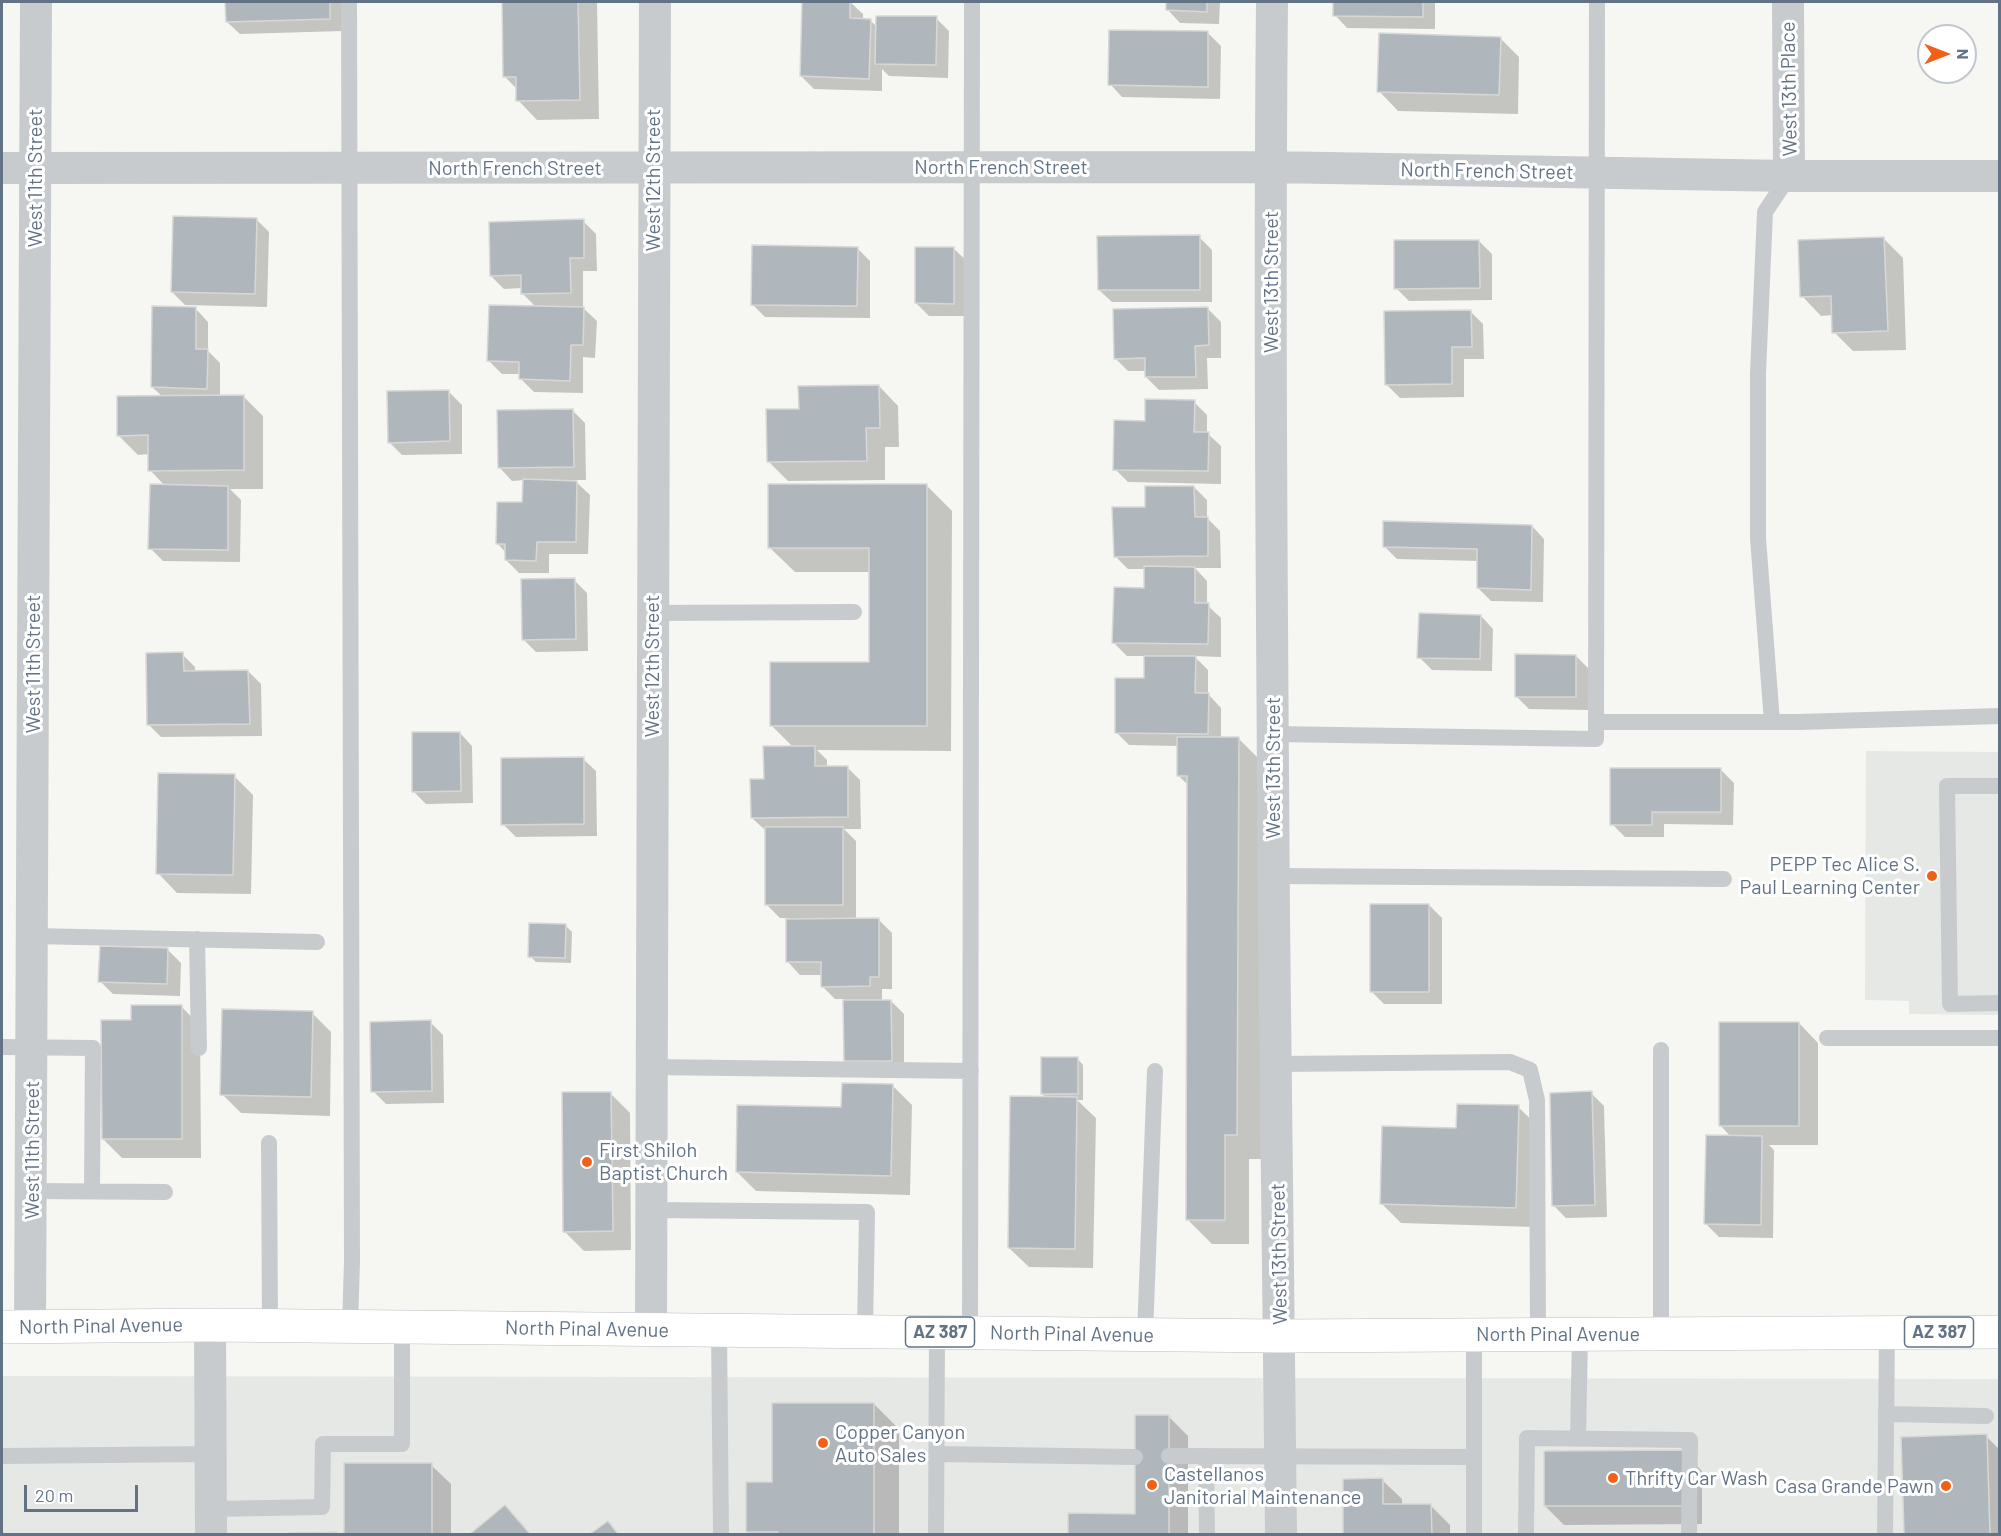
<!DOCTYPE html>
<style>
body{margin:0}
#map{position:relative;width:2001px;height:1536px;overflow:hidden;background:#f6f6f2;font-family:Barlow,sans-serif}
canvas{display:block}
.frame{position:absolute;inset:0;border:3px solid #627386;pointer-events:none}
.north{position:absolute;left:1917px;top:24px;width:60px;height:60px;box-sizing:border-box;background:#fff;border:2px solid #c0c7cf;border-radius:50%;rotate:90deg;font-size:16px;font-weight:700;line-height:24px;text-align:center;color:#627386}
.north::after{content:'';display:block;margin:auto;width:21px;height:27px;background:#f26017;clip-path:polygon(50% 0,100% 100%,50% 72%,0 100%)}
.scale{position:absolute;left:24px;top:1485px;width:114px;height:27px;box-sizing:border-box;border:3px solid #627386;border-top:0;padding-left:8px;font-size:18px;line-height:21px;white-space:nowrap;color:#627386;-webkit-text-stroke:4px #fff;paint-order:stroke}
</style>
<div id="map">
<canvas width="2001" height="1536"></canvas>
<div class="frame"></div>
<div class="north">N</div>
<div class="scale">20 m</div>
</div>
<script>
const ctx = document.querySelector('canvas').getContext('2d');
ctx.lineJoin = 'round';
function fillPath(path, color) { ctx.fillStyle = color; ctx.fill(path, 'evenodd'); }
function trace(path, color, width, dash) { ctx.strokeStyle = color; ctx.lineWidth = width; ctx.lineCap = dash ? 'butt' : 'round'; ctx.setLineDash(dash || []); ctx.stroke(path); }
function label(font, color, halo, rows, align = 'center') {
  ctx.font = font + ' Barlow,sans-serif'; ctx.lineWidth = 6; ctx.setLineDash([]); ctx.textBaseline = 'middle'; ctx.strokeStyle = halo; ctx.fillStyle = color; for (const [text, x, y, turn = 0] of rows) {
    ctx.save(); ctx.translate(x, y); ctx.rotate((+turn || 0) * Math.PI / 180); ctx.textAlign = isNaN(turn) ? turn : align; if (halo) ctx.strokeText(text, 0, 0); ctx.fillText(text, 0, 0); ctx.restore();
  }
}
fillPath(new Path2D(`
 M1866,751L1999,752V1015L1909,1014V1001L1865,1000Z
 M2,1376L1999,1379V1534H2Z`), '#e6e8e6');
fillPath(new Path2D(`
 M227,2H342L343,31L240,34L227,22Z
 M503,2H597L599,119L537,120L518,100V90L505,77Z
 M804,2H850L863,14V20H870L877,27L936,18L949,31L948,78L889,76L882,69V91L814,89L801,76Z
 M1126,2H1220L1219,24L1180,23L1168,10V3Z
 M1335,2H1435V29L1347,28L1335,15Z
 M1208,33L1221,46L1220,99L1122,97L1110,84Z
 M1500,38L1519,57L1518,114L1398,111L1379,91Z
 M256,219L269,232L267,307L185,305L172,292Z
 M583,221L596,234L597,271H583V306H581L597,321L595,358L583,357V393L534,392L521,379V374H502L489,361L536,307L523,294V288L504,289L491,276Z
 M1199,237L1212,250V302H1112L1099,290Z
 M1884,239L1903,258L1906,350L1853,351L1834,332L1833,315L1821,316L1802,296Z
 M1479,241L1492,254V300L1409,301L1396,288Z
 M857,248L870,261V318L765,317L752,304Z
 M954,249L967,261L966,316H929L916,303Z
 M196,309L208,322V351L220,363V397L243,396L263,416V489H230L241,500L240,562L163,561L150,548L165,486L150,470V454L138,455L118,435L163,397L152,387Z
 M1208,309L1221,322V358H1207L1208,389L1159,390L1146,377V371H1128L1115,358Z
 M1470,311L1483,324L1484,359H1464V397L1400,398L1387,385Z
 M879,386L898,406L899,447H885V480L788,481L769,462L800,410Z
 M449,392L462,405V454L402,455L389,442Z
 M1194,402L1207,415V433L1221,446V484L1128,482L1115,469L1146,423Z
 M572,410L585,423L586,480H574L590,495L588,554H549V573H519L506,560V553L498,544L523,504L524,480L512,481L500,468Z
 M927,486L952,511L951,751L817,750L827,760V767H847L860,780L861,829H844L856,841V920H879L892,933V989H882V1001H891L904,1014V1073H858L845,1061L844,999H835L822,986V975H800L788,962V918H780L767,905L765,830L752,818L765,781L794,748L771,725L870,664V572H795L769,547Z
 M1194,487L1207,500V518L1220,531L1221,568H1195L1207,581V605L1221,618V657L1194,656L1208,670V694L1221,708V739H1239L1264,764L1262,1159H1249V1244H1212L1187,1219L1188,785L1178,775L1179,746L1129,745L1116,732L1145,679V656H1127L1114,643L1145,589V569H1128L1115,556L1147,508Z
 M1532,526L1544,539L1543,602L1491,601L1478,588L1479,561L1397,559L1384,546Z
 M574,580L587,593L588,651L536,652L523,639Z
 M1481,616L1493,629L1492,671L1432,670L1419,657Z
 M182,654L195,667V672L248,671L261,684L262,736L161,737L148,724Z
 M1576,656L1589,669L1588,710L1529,709L1516,696Z
 M460,733L472,746L473,803L426,804L413,791Z
 M583,759L596,771L597,836L516,837L503,824Z
 M1721,770L1734,783L1733,825L1664,824V837H1625L1612,824Z
 M234,776L253,795L251,894L177,893L158,873Z
 M1429,905L1442,918V1004H1384L1371,991Z
 M565,925L572,932L571,963L536,962L530,956Z
 M168,950L181,963L180,996L113,994L100,981Z
 M181,1006L200,1026L201,1158H122L103,1139L132,1021Z
 M312,1013L331,1032L330,1116L241,1113L222,1094Z
 M430,1022L443,1035L444,1103L386,1104L373,1091Z
 M1799,1023L1818,1043V1145H1769L1774,1150L1773,1238L1719,1237L1706,1224L1731,1137L1720,1125Z
 M1077,1058L1083,1065V1100H1077L1096,1118L1093,1268L1029,1267L1009,1248L1047,1098L1042,1094Z
 M893,1086L912,1105L910,1195L756,1191L737,1172L843,1108Z
 M1591,1093L1604,1106L1607,1217L1566,1218L1553,1205Z
 M611,1094L630,1113L631,1250L584,1251L564,1231Z
 M1518,1107L1538,1126L1535,1227L1401,1223L1382,1204L1457,1129Z
 M874,1404L899,1429V1534H751L748,1532L773,1484Z
 M1169,1417L1188,1436V1534H1070V1515H1136Z
 M1986,1436L2000,1450V1534H1906L1903,1438Z
 M1683,1452L1702,1471V1524L1564,1525L1545,1506Z
 M346,1465H431L451,1484V1534H346Z
 M1345,1480H1382L1402,1499V1506H1431L1450,1525V1534H1345Z
 M505,1507L530,1534H472Z
 M337,1533L338,1534H290Z`), '#0003');
const building = new Path2D(`
 M225,2H330V19L226,22Z
 M502,2H578L580,100L516,101V77H503Z
 M802,2H850V18L871,19L869,79L800,76Z
 M1166,2H1207V12L1166,10Z
 M1333,2H1423V17L1333,16Z
 M876,16H937L936,65L875,64Z
 M1109,30L1208,31V87L1108,85Z
 M1379,33L1501,37L1499,95L1377,92Z
 M173,216L257,218L255,294L171,292Z
 M584,219V258H570L571,293L521,294V275L490,276L489,222Z
 M1200,235V290H1098L1097,236Z
 M1884,237L1888,331L1832,333L1831,296L1800,297L1798,240Z
 M1394,240H1479L1480,288L1394,289Z
 M752,245L858,247L857,306L751,305Z
 M915,247H954V304L915,303Z
 M489,305L584,307L583,345H571L570,381L519,379V362L487,361Z
 M152,306L196,307V349H208L207,389L151,387Z
 M1208,307L1209,345L1195,346L1196,377H1145V358L1114,359L1113,309Z
 M1471,310L1472,347H1452V384L1385,385L1384,311Z
 M879,385L880,428H866L867,461L767,462L766,409H799L798,386Z
 M449,390L450,441L388,443L387,391Z
 M244,395V470L148,471V435L117,436V396Z
 M1145,399L1195,400L1194,432H1209L1208,471L1113,470L1114,420L1145,421Z
 M573,409L574,467L498,468L497,410Z
 M523,479L577,481L576,542H537L536,561L505,560V544H496L497,502H522Z
 M150,484L228,486V550L148,549Z
 M768,484H927V726H770V662H869V548H768Z
 M1145,486H1194L1195,517H1208V556L1114,557L1112,507H1145Z
 M1383,521L1532,525L1531,590L1477,588V549L1383,547Z
 M1144,566L1195,567V603H1209L1208,644L1112,643L1114,587L1144,588Z
 M575,578L576,639L522,640L521,579Z
 M1419,613L1481,615L1480,659L1417,658Z
 M183,652L184,671L248,670L250,724L147,725L146,653Z
 M1515,654L1576,655V697H1515Z
 M1144,656H1196L1195,693H1209L1208,734L1115,733V678H1144Z
 M412,732H460L461,791L412,792Z
 M1177,737H1239L1237,1135H1225V1220H1186L1187,776H1177Z
 M763,746H815V766H848V817L751,818L750,779H764Z
 M584,757V824L501,825V758Z
 M1610,768H1721V812H1652V825H1610Z
 M158,773L235,774L233,875L156,874Z
 M765,827H843V905H765Z
 M1370,904H1429V992H1370Z
 M879,918V977H870V986L821,987V962H786V919Z
 M529,923L566,924L565,958L528,957Z
 M100,946L168,948L167,984L98,982Z
 M843,1000H891L892,1061H844Z
 M131,1005H182V1139H102L101,1020H131Z
 M222,1009L313,1011L311,1097L220,1095Z
 M431,1020L432,1091L371,1092L370,1022Z
 M1719,1022H1799V1126H1719Z
 M1041,1057H1078V1094H1041Z
 M842,1083L893,1084L891,1176L736,1172L737,1105L841,1107Z
 M1592,1091L1595,1205L1552,1206L1550,1093Z
 M562,1092H611L613,1231L563,1232Z
 M1010,1096L1077,1097L1075,1249L1008,1248Z
 M1457,1104L1519,1105L1516,1208L1380,1204L1382,1126L1456,1128Z
 M1706,1135L1762,1136L1761,1225L1704,1224Z
 M772,1403H874V1534H778V1532H746V1482H772Z
 M1135,1415H1169V1534H1068V1513L1135,1514Z
 M1987,1434L1990,1534H1904L1901,1437Z
 M1683,1450V1506H1544V1451Z
 M344,1463H432V1534H344Z
 M1383,1478V1504H1431L1432,1534H1343V1479Z
 M505,1505L530,1534H470Z
 M608,1521L618,1534H590Z
 M337,1532V1534H288V1533Z`);
fillPath(building, '#afb7bd');
trace(building, '#d7d8d5', 1.5);
const primary = new Path2D(`
 M2,1327L210,1325L1280,1336L2000,1332`);
trace(primary, '#babdc1', 34);
trace(new Path2D(`
 M349,2L352,1261L350,1327
 M652,613L854,612
 M1596,722H1799L2000,716
 M1772,722L1758,538V373L1765,212L1789,176
 M1273,734L1596,739L1597,2
 M2000,786H1947L1950,1004L2000,1003
 M1274,876L1724,879
 M32,936L317,942
 M197,939L199,1048
 M1827,1038H2000
 M2,1047L93,1048L92,1191
 M1276,1064L1510,1062L1530,1070L1537,1100L1538,1335
 M651,1067L971,1071
 M269,1143L270,1326
 M32,1191L165,1192
 M651,1210L867,1212L865,1332
 M719,1331L721,1534
 M970,1333L972,2
 M1661,1333V1050
 M1145,1335L1155,1071
 M1886,1414L1986,1416
 M1578,1439L1580,1335
 M937,1454L1135,1457
 M2,1456L211,1454
 M1169,1456L1474,1457V1335
 M1206,1456L1207,1534
 M211,1509L322,1507L323,1444H402V1328
 M936,1534L937,1332
 M1474,1534V1457
 M1526,1534L1527,1438L1690,1440L1689,1534
 M1885,1534L1887,1332`), '#c8cbce', 16);
trace(new Path2D(`
 M1272,2C1269,307 1272,613 1274,918C1275,1124 1280,1329 1281,1534
 M1788,2L1789,176
 M2,168L1271,167L1789,176H2000
 M210,1325L211,1534
 M30,1327L36,2
 M651,1330L655,2`), '#c8cbce', 32);
trace(primary, '#fff', 33);
for (const [x, y, r, color] of [
 [1932,876,6,"#f26017"],
 [587,1162,6,"#f26017"],
 [823,1443,6,"#f26017"],
 [1613,1478,6,"#f26017"],
 [1152,1485,6,"#f26017"],
 [1946,1486,6,"#f26017"]
]) { const dot = new Path2D(); dot.arc(x, y, r, 0, 2 * Math.PI); ctx.fillStyle = color; ctx.fill(dot); trace(dot, '#fff', 2); }
for (const [x, y, w] of [
 [940,1332,69],
 [1939,1332,69]
]) { const box = new Path2D(); box.roundRect(x - w / 2, y - 15, w, 30, 4.5); ctx.fillStyle = '#fff'; ctx.fill(box); trace(box, '#627386', 1.5); }
label('bold 18px', '#627386', null, [
 ["AZ 387",940,1332],
 ["AZ 387",1939,1332]
]);
label('20px', '#627386', '#fff', [
 ["West 13th Place",1789,89,-91],
 ["North French Street",1001,167],
 ["North French Street",515,168],
 ["North French Street",1487,171,1],
 ["West 11th Street",35,178,-90],
 ["West 12th Street",653,180,-90],
 ["West 13th Street",1271,282,-90],
 ["West 11th Street",33,664,-90],
 ["West 12th Street",652,666,-90],
 ["West 13th Street",1273,768,-90],
 ["West 11th Street",32,1150,-90],
 ["West 13th Street",1279,1254,-91],
 ["North Pinal Avenue",101,1326,-1],
 ["North Pinal Avenue",587,1329,1],
 ["North Pinal Avenue",1072,1334,1],
 ["North Pinal Avenue",1558,1334]
]);
label('20px', '#627386', '#fff', [
 ["PEPP Tec Alice S.",1920,864,"right"],
 ["Paul Learning Center",1920,887,"right"],
 ["First Shiloh",599,1150],
 ["Baptist Church",599,1173],
 ["Copper Canyon",835,1432],
 ["Auto Sales",835,1455],
 ["Castellanos",1164,1474],
 ["Janitorial Maintenance",1164,1497],
 ["Thrifty Car Wash",1625,1478],
 ["Casa Grande Pawn",1934,1486,"right"]
], 'left');
</script>
